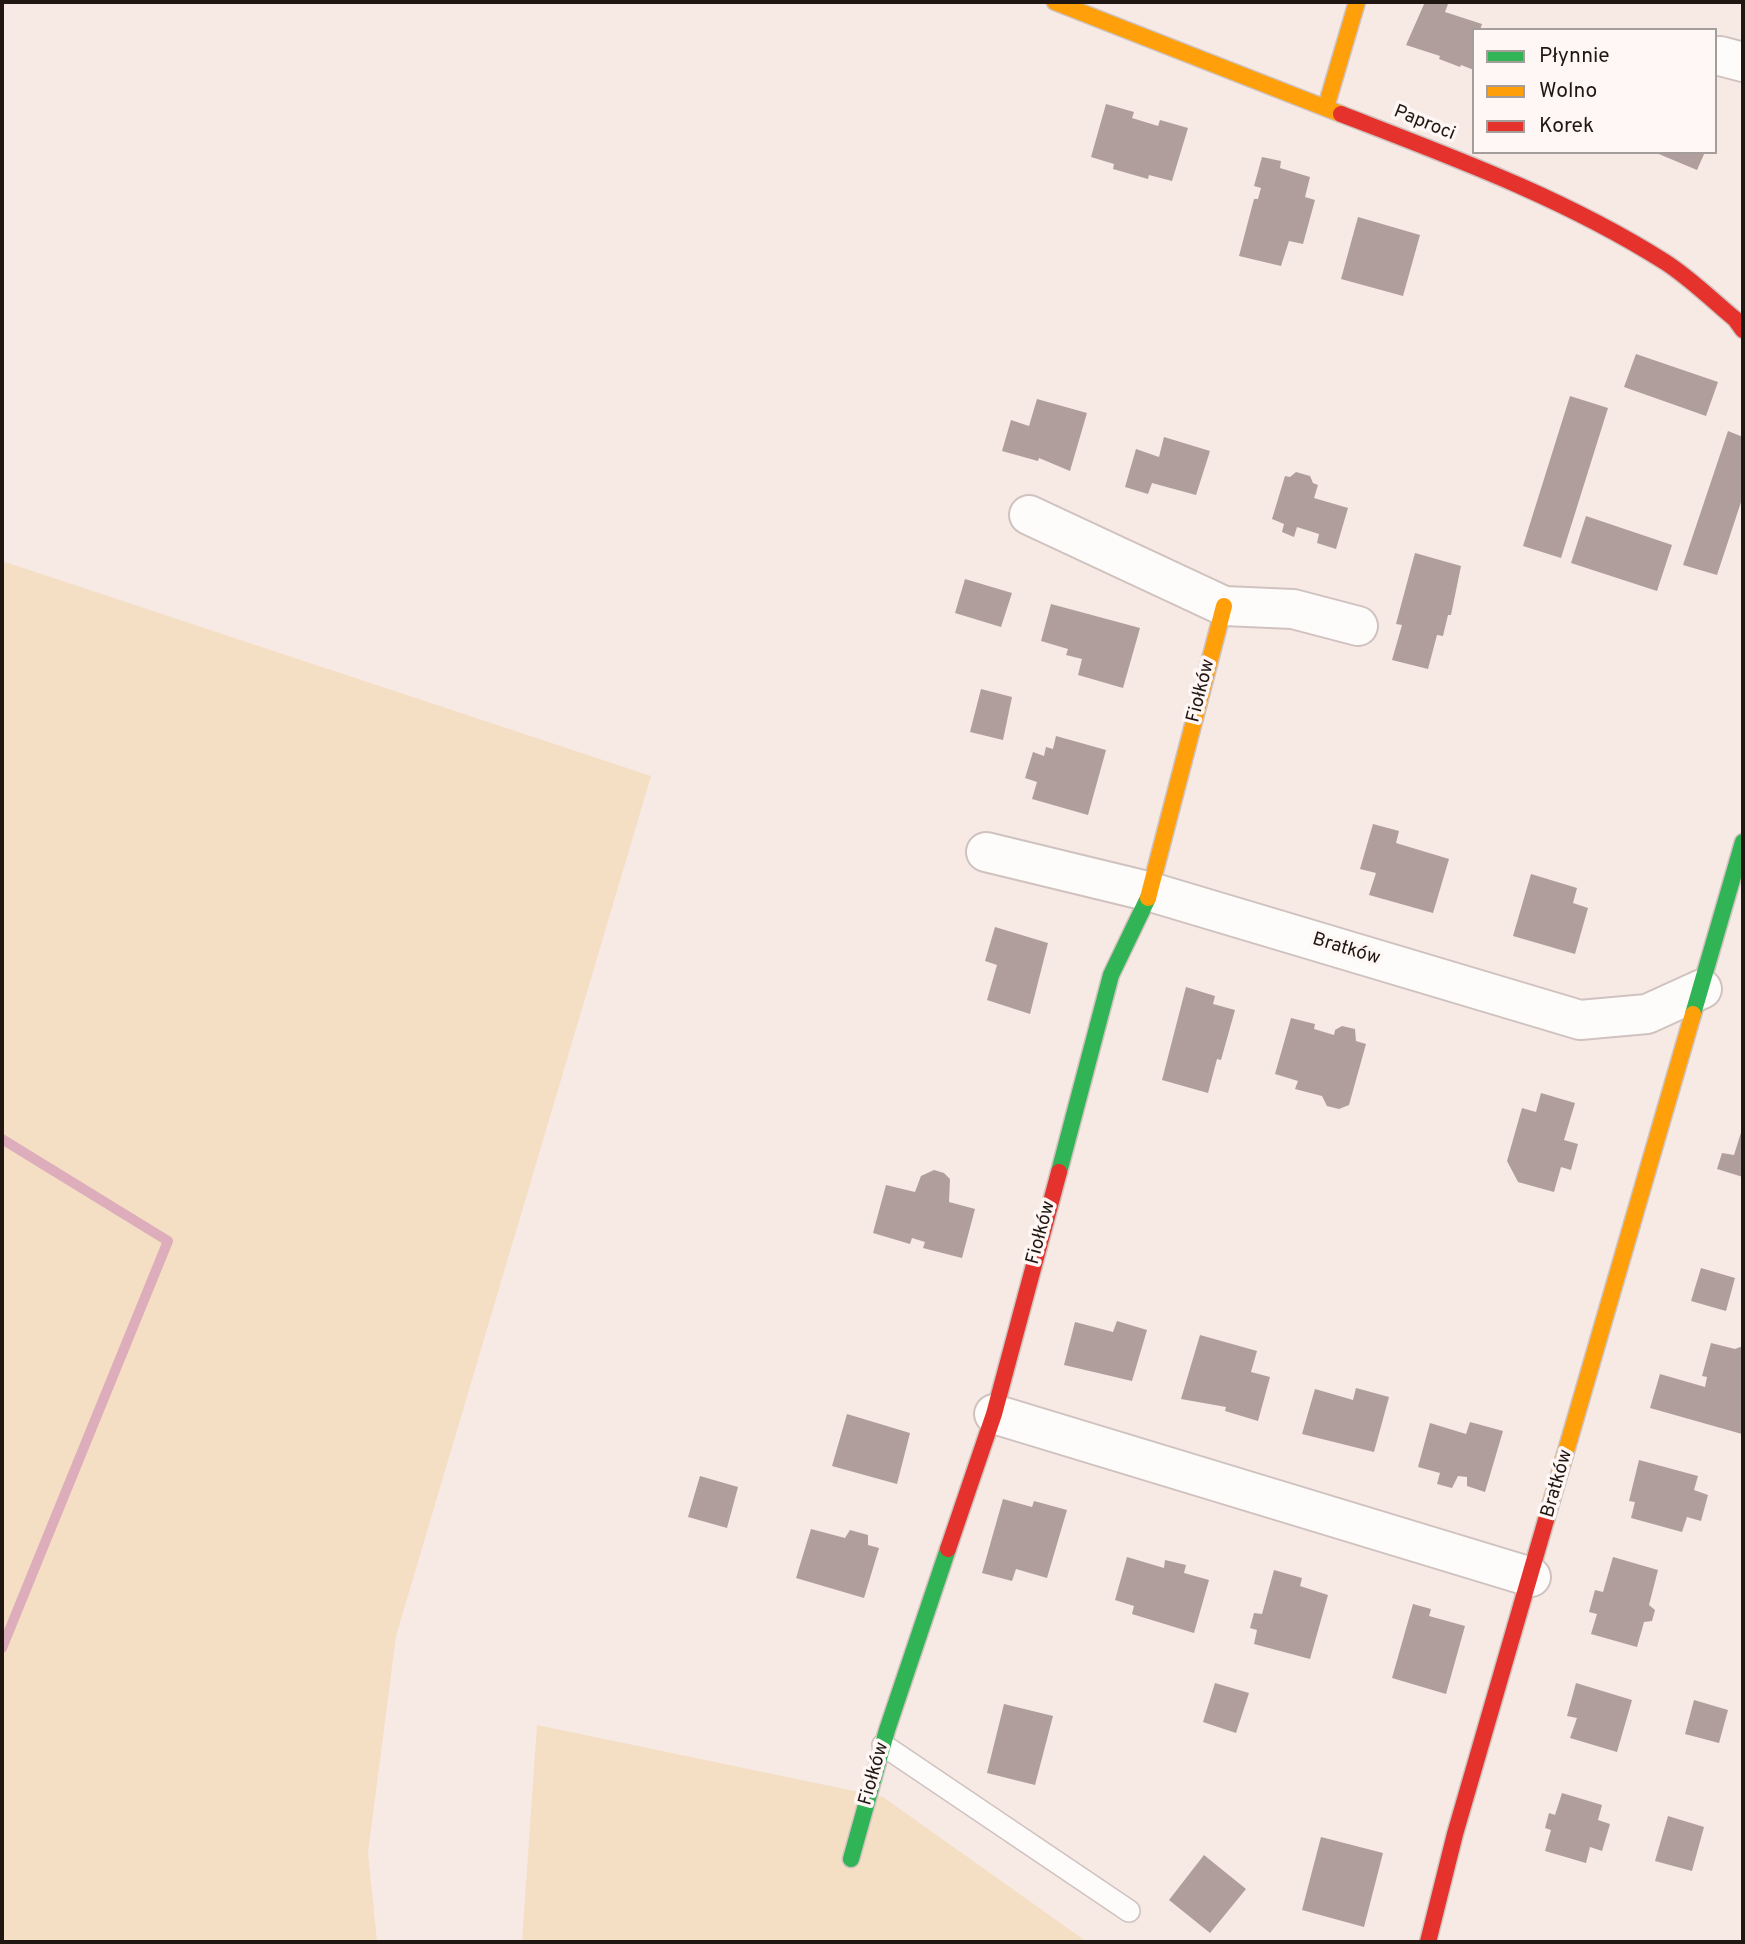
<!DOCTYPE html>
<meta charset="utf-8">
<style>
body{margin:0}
#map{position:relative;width:1745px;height:1944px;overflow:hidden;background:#f7e9e4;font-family:Overpass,sans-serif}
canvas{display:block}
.frame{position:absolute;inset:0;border:4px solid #201612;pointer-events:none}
.legend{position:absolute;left:1472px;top:28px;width:245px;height:126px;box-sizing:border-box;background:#fef7f5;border:2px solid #a59d9a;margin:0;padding:9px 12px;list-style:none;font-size:21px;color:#201612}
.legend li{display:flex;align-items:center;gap:14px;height:35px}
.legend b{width:35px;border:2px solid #a59d9a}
</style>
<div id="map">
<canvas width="1745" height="1944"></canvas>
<div class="frame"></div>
<ul class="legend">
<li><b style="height:9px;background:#30b455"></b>Płynnie</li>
<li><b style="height:9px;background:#ff9f0a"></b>Wolno</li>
<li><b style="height:9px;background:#e5322d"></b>Korek</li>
</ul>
</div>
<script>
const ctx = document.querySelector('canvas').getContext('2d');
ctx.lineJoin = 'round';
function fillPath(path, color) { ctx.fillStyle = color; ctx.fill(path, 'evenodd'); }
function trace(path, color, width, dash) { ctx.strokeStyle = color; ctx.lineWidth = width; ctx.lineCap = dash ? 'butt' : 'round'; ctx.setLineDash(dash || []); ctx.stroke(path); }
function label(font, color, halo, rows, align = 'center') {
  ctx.font = font + ' Overpass,sans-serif'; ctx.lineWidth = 7; ctx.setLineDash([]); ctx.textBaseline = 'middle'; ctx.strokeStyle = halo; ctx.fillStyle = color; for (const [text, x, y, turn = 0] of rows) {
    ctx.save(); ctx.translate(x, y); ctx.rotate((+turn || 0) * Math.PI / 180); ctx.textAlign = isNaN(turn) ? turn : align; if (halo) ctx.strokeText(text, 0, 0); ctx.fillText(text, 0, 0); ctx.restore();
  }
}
fillPath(new Path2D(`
 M2,561L651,776L396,1636L368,1853L377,1942H2Z
 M537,1725L883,1797L1087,1942H522Z`), '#f4dfc4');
trace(new Path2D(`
 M2,1139L168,1241L2,1648`), '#deadbb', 10);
fillPath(new Path2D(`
 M1425,2H1442L1448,4L1445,12L1482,24L1480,30H1474V70L1461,65L1460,67L1439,59L1440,56L1406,45Z
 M1106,104L1134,112L1132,118L1158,126L1160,120L1188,128L1172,181L1149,175L1148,179L1113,169L1114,164L1091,157Z
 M1654,152H1705L1697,170Z
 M1262,157L1281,161L1280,168L1310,177L1305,197L1315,200L1303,244L1289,241L1281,266L1239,256L1254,199H1258L1261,188L1254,186Z
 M1358,217L1420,235L1403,296L1341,279Z
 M1636,354L1718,382L1706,416L1624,387Z
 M1570,396L1608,408L1561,558L1523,546Z
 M1037,399L1087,413L1070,471L1039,458L1038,461L1002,451L1011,420L1029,426Z
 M1728,431L1743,437V496L1717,575L1683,565Z
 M1164,437L1210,451L1196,495L1152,483L1148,494L1125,487L1136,449L1159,457Z
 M1296,472L1310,476L1313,483L1318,485L1314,498L1348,508L1336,549L1317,543L1319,534L1297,527L1294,537L1282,532L1284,524L1272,519L1285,476L1290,477Z
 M1586,516L1672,545L1657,591L1571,563Z
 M1415,553L1461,566L1451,615H1448L1443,636L1437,635L1428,669L1392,660L1402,625L1396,624Z
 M965,579L1012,593L1001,627L955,613Z
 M1051,604L1140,628L1123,688L1078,675L1082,659L1066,655L1068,649L1041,641Z
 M981,689L1012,697L1003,740L970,732Z
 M1056,736L1106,750L1088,815L1032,799L1037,782L1025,778L1033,752L1044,756L1046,747L1053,749Z
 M1373,824L1399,831L1396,843L1449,859L1433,913L1369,895L1376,873L1360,869Z
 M1531,874L1577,888L1573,903L1588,908L1575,954L1513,936Z
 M995,927L1048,943L1030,1014L987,1000L997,965L985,961Z
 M1186,987L1215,996L1213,1004L1235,1010L1221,1060L1217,1059L1208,1093L1162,1080Z
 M1291,1018L1315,1024L1314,1029L1334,1035L1335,1030L1342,1026L1355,1029L1356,1041L1366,1044L1349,1105L1339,1109L1327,1106L1322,1096L1295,1089L1298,1081L1275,1074Z
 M1541,1093L1575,1103L1564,1140L1578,1144L1571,1170L1561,1167L1554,1192L1518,1182L1507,1161L1522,1108L1536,1112Z
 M1743,1126V1177L1717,1169L1722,1153L1734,1155Z
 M934,1170L944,1173L950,1179L949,1202L975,1209L962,1258L923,1248L925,1242L912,1238L910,1244L873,1233L886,1185L915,1192L921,1176Z
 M1701,1268L1735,1278L1726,1311L1691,1301Z
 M1117,1321L1147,1330L1132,1381L1064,1365L1075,1322L1113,1332Z
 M1200,1335L1257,1351L1251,1372L1270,1377L1258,1421L1225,1411L1226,1407L1181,1399Z
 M1711,1343L1735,1349L1743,1346L1742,1434L1650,1408L1660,1374L1705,1387L1707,1377L1702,1376Z
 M1356,1388L1389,1397L1374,1452L1302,1434L1315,1389L1353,1400Z
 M847,1414L910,1433L897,1484L832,1466Z
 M1470,1422L1503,1431L1485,1492L1467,1486V1477L1458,1476L1452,1488L1437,1484L1440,1473L1418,1467L1430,1423L1466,1434Z
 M1639,1460L1698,1476L1694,1490L1708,1495L1701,1521L1687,1517L1682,1532L1631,1518L1635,1502L1629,1501Z
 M700,1476L738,1487L727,1528L688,1517Z
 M1003,1499L1032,1507L1034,1501L1067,1510L1047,1578L1016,1569L1012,1581L982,1573Z
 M811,1529L845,1538L850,1530L868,1535V1545L879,1548L864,1598L796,1578Z
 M1127,1557L1164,1568L1165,1560L1186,1565L1184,1573L1209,1580L1194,1633L1132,1614L1134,1606L1115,1600Z
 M1613,1557L1658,1570L1649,1605L1655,1610L1652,1621L1644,1622L1637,1647L1591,1634L1597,1614L1589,1612L1595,1590L1603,1592Z
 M1274,1570L1302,1578L1300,1586L1328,1595L1310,1659L1254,1644L1257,1630L1250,1628L1254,1613L1262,1614Z
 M1413,1604L1431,1609L1429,1616L1465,1626L1446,1694L1392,1678Z
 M1215,1683L1249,1693L1236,1733L1203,1722Z
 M1576,1683L1632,1700L1617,1752L1570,1738L1577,1718L1567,1716Z
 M1694,1700L1728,1710L1719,1743L1685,1734Z
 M1004,1704L1053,1716L1035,1785L987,1773Z
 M1562,1793L1602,1805L1598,1820L1610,1824L1602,1851L1590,1847L1586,1863L1545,1851L1551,1830L1545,1828L1549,1813L1555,1815Z
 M1668,1816L1704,1827L1692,1871L1655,1861Z
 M1321,1837L1383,1853L1364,1927L1302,1910Z
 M1204,1855L1246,1889L1210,1933L1169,1900Z`), '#b09e9c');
const lane = new Path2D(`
 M883,1745L1129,1911`);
const street = new Path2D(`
 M1720,56L1743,62
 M1029,515L1224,606L1293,609L1358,626
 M986,852L1151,892L1580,1020L1647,1014L1702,989
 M994,1414L1531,1577`);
const fast = new Path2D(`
 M1693,1014L1743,842
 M1059,1172L1111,975L1148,898
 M851,1859L887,1730L948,1549`);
const slow = new Path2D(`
 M1055,2L1341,114
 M1326,107L1357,2
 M1148,898L1224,606
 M1546,1520L1693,1014`);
const jam = new Path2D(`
 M1341,114C1452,157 1564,198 1665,262C1690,278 1712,300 1735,319L1743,330
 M948,1549L994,1414L1059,1172
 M1428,1942L1455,1834L1546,1520`);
trace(lane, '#cfc2bf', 24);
trace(street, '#cfc2bf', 42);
trace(fast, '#cfc2bf', 19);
trace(slow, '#cfc2bf', 19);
trace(jam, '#cfc2bf', 19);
trace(lane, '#fefcfb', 21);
trace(street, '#fefcfb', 38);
trace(fast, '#30b455', 16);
trace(slow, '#ff9f0a', 16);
trace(jam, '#e5322d', 16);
label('19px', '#201612', '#fef7f5', [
 ["Paproci",1424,124,22],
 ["Fiołków",1202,691,-76],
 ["Bratków",1346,950,17],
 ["Fiołków",1042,1233,-75],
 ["Bratków",1558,1484,-74],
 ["Fiołków",875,1774,-74]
]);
</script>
